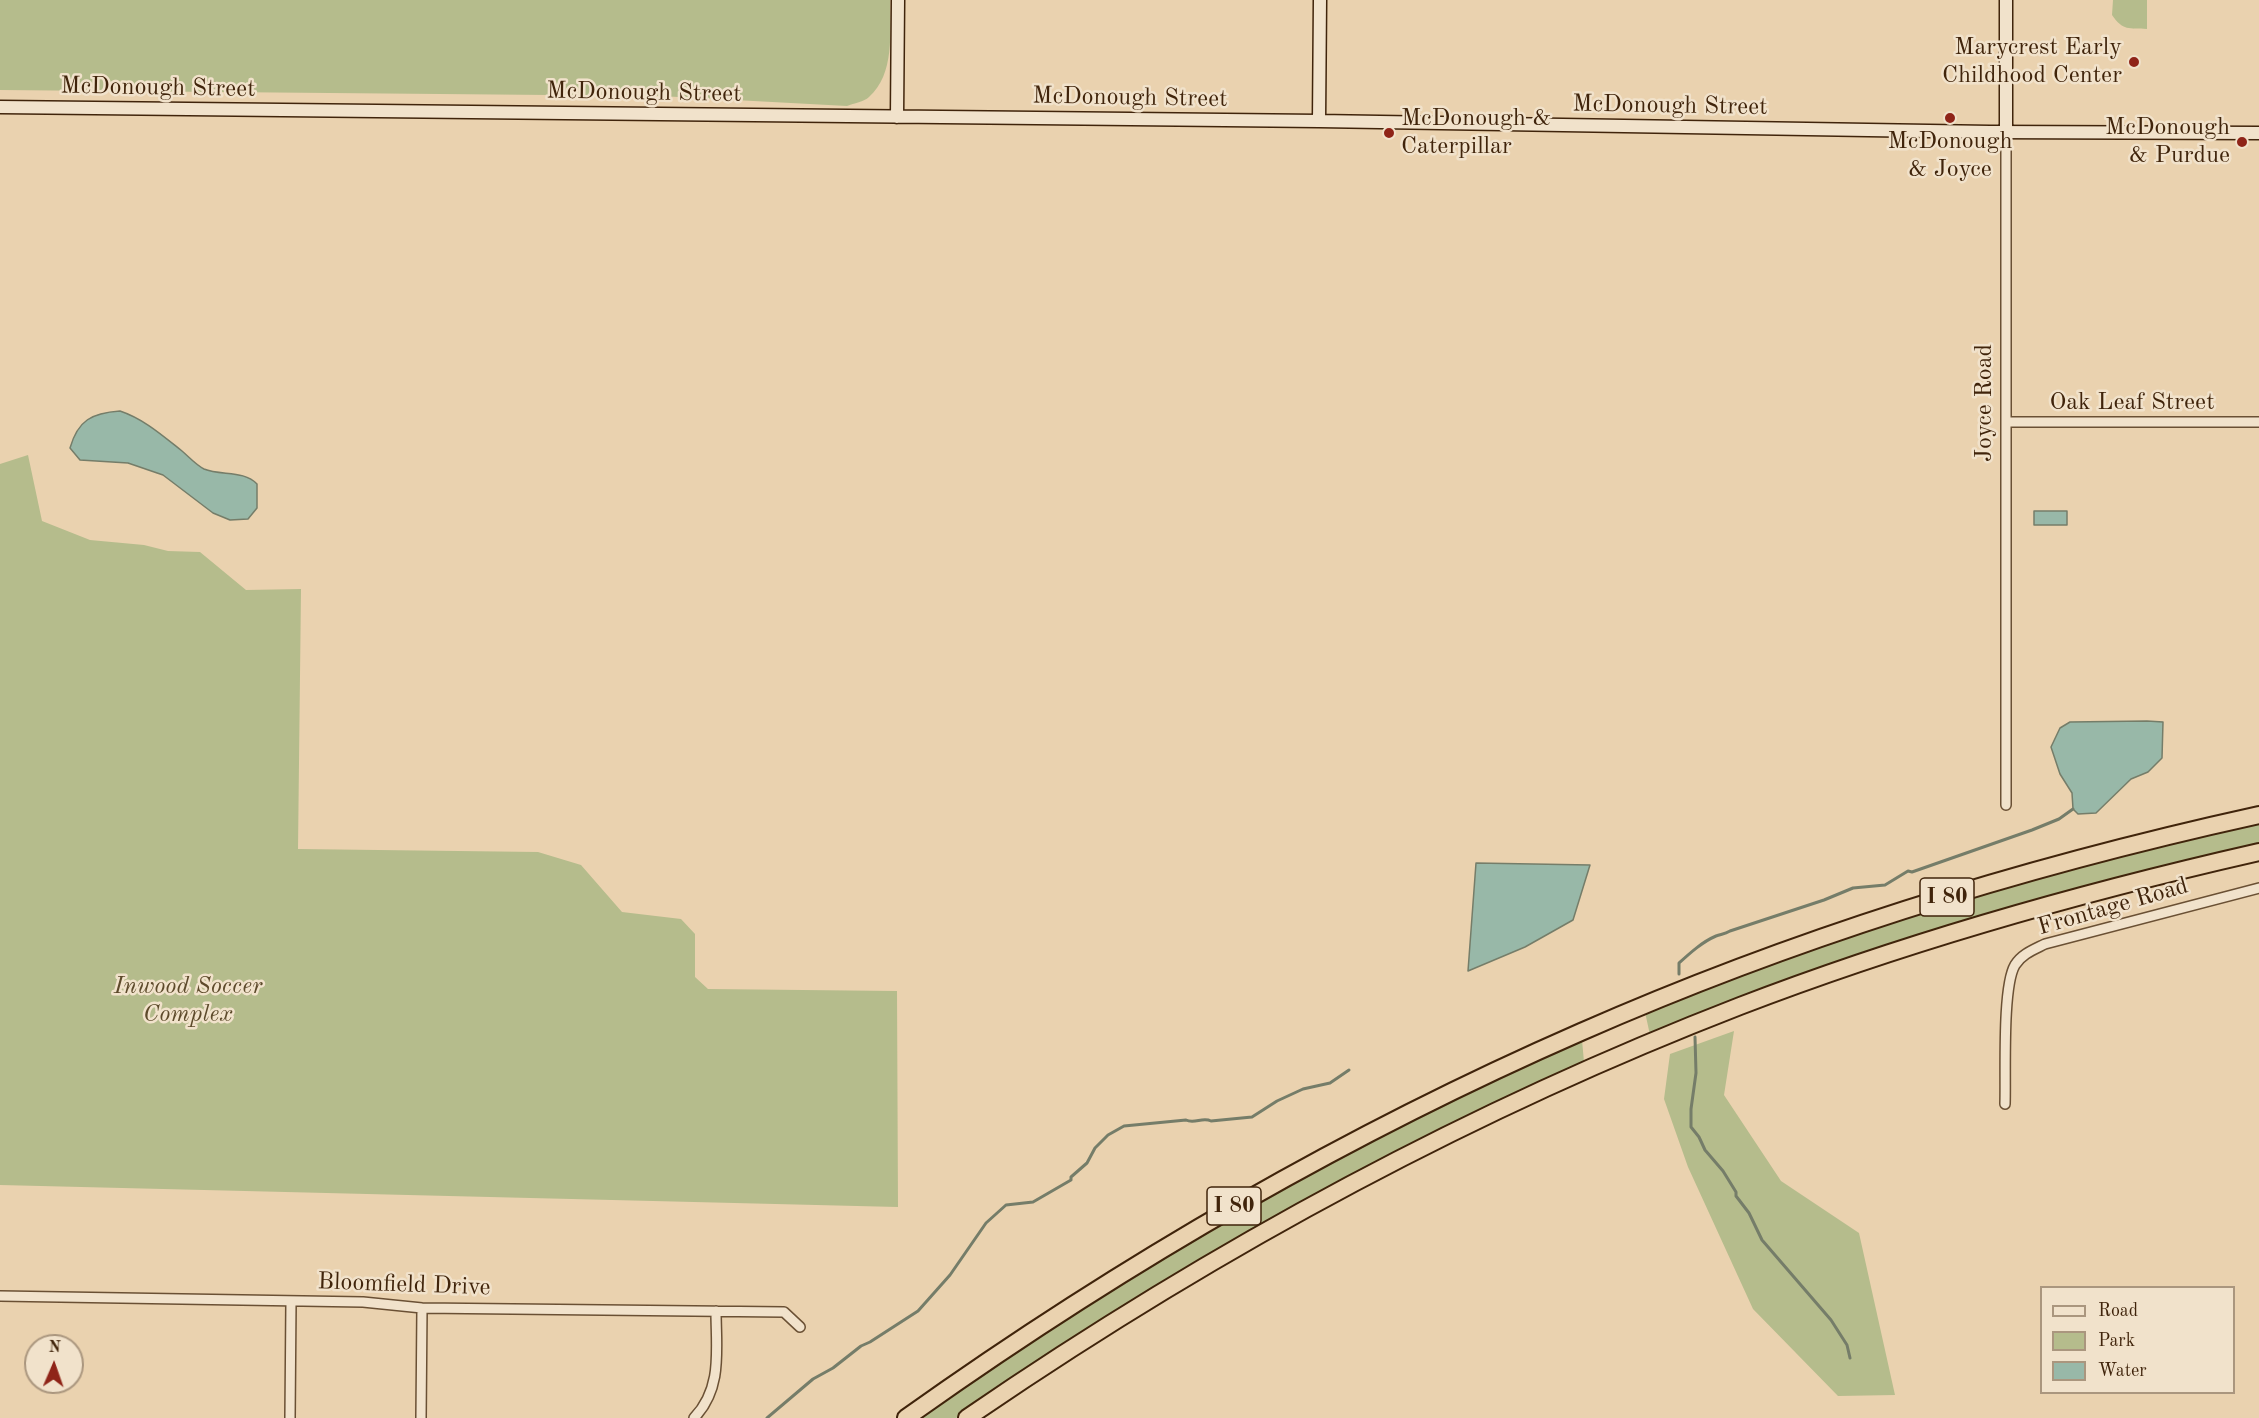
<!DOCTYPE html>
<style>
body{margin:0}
#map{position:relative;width:2259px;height:1418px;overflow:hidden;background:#ead2af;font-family:"Old Standard TT",serif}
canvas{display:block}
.legend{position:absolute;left:2040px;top:1286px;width:195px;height:108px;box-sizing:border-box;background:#f1e2cb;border:2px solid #aa967e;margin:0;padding:8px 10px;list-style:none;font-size:18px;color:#40240b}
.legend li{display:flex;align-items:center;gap:12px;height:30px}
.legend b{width:30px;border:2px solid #aa967e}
.north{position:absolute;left:24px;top:1334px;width:60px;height:60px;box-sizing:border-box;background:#f1e2cb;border:2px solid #aa967e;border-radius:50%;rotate:2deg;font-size:16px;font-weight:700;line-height:24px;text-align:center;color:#40240b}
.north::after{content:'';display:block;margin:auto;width:21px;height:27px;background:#8f2418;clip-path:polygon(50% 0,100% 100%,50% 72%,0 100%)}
</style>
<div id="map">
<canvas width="2259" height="1418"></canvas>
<ul class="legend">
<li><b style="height:8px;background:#f1e2cb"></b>Road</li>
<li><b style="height:16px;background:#b5bc8c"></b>Park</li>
<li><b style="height:16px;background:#98b8a8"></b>Water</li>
</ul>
<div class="north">N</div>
</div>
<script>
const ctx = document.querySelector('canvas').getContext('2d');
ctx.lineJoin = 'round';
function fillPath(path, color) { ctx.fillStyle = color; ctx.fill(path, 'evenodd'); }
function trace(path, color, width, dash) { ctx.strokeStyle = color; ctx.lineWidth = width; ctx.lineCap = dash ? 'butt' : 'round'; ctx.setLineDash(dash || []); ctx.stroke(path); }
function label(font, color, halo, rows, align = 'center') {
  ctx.font = font + ' "Old Standard TT",serif'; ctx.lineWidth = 5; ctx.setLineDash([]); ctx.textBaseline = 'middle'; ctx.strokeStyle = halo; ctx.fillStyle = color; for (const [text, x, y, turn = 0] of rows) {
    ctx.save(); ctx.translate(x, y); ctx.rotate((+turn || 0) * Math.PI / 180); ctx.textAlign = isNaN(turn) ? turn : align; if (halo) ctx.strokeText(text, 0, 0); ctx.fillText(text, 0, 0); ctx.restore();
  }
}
fillPath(new Path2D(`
 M0,0H890C890,32 895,74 869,97C864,102 854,103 847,106L660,96L0,90Z
 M2113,0H2147V29C2129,28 2123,31 2112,15Z
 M28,455L42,521L90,540L144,545L168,551L200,552L246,590L301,589L298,849L538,852L581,865L622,912L681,919L695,934V977L708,989L897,991L898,1207L0,1185V464Z
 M2259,822V845L2209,855L2079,888L1943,927L1650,1035L1645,1012C1737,976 1830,940 1924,911C2034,876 2147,849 2259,822Z
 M1734,1031L1724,1095L1781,1181L1859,1233L1895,1395L1838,1396L1753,1309L1688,1167L1664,1099L1670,1054Z
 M1582,1040L1584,1062L1422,1138L1325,1189L1223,1246L1135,1299L1020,1373L956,1418H919L1015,1350L1138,1271L1351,1150L1564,1046Z`), '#b5bc8c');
const water = new Path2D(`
 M120,411C144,419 163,436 182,451C189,457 196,465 204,469C221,476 244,470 257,484V508L248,519L230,520L213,513L163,475L128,463L80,460L70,448C78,420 92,413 120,411Z
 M2034,511H2067V525H2034Z
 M2147,721L2163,722L2162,758L2148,772L2131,779L2096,813L2078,814L2073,809L2072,793L2060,774L2051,747L2060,728L2070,722Z
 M1476,863L1590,865L1573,920L1525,947L1468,971Z`);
fillPath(water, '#98b8a8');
trace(water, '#757d69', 1.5);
trace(new Path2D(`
 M1679,974V963C1690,953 1702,942 1716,936C1722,934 1725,934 1730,931L1824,900L1853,888L1885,885L1908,871L1912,872L2032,830L2059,819L2073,809
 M1695,1037L1696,1073L1691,1109V1127L1699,1137L1705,1150L1723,1171L1736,1192V1196L1749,1213L1762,1240L1831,1320L1847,1345L1850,1358
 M767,1418L813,1379L833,1368L861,1346L870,1342L918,1311L950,1275L986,1223L1006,1205L1033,1202L1071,1180V1177L1087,1163L1095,1148L1108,1135L1124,1126L1186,1120C1194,1124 1203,1117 1211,1121L1252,1117L1277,1101L1303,1089L1330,1083L1349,1070`), '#757d69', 3);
const street = new Path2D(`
 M2006,132V805
 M2006,422H2259
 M2005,1104C2006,1075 2002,987 2015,965C2022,954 2033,950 2045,944L2259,888
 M0,1296L363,1302L422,1308L784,1312L800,1327
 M290,1418L291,1301
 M421,1418L422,1308
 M694,1418C723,1388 716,1349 716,1311`);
const secondary = new Path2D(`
 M0,107L1319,121L1990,132L2259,133
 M897,117L898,0
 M1319,121L1320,0
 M2006,132V0`);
const highway = new Path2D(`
 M906,1418C1118,1267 1343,1136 1581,1032C1799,936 2027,866 2259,815
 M967,1418C1209,1252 1466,1112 1740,1006C1909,941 2083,892 2259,852`);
trace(street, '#6a5034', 12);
trace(secondary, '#40240b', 15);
trace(highway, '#40240b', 20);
trace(street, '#f1e2cb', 9);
trace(secondary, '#f1e2cb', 12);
trace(highway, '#ead2af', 16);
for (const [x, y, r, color] of [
 [2134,62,6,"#8f2418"],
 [1950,118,6,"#8f2418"],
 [1389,133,6,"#8f2418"],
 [2242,142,6,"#8f2418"]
]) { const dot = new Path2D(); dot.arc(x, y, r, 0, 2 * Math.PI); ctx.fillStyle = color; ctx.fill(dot); trace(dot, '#f1e2cb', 2); }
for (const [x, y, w] of [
 [1947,897,54],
 [1234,1206,54]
]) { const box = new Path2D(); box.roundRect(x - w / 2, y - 19, w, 38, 4.5); ctx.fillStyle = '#f1e2cb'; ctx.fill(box); trace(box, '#40240b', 1.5); }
label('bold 22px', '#40240b', null, [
 ["I 80",1947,897],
 ["I 80",1234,1206]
]);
label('24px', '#40240b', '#f1e2cb', [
 ["Marycrest Early",2122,48],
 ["Childhood Center",2122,76],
 ["McDonough &",1401,119,"left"],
 ["Caterpillar",1401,147,"left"],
 ["McDonough",2230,128],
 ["& Purdue",2230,156],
 ["McDonough",1950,142,"center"],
 ["& Joyce",1950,170,"center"]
], 'right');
label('24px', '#40240b', '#f1e2cb', [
 ["McDonough Street",158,88,1],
 ["McDonough Street",644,93,1],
 ["McDonough Street",1130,98,1],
 ["McDonough Street",1670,106,1],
 ["Joyce Road",1985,403,-90],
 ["Oak Leaf Street",2132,403],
 ["Frontage Road",2113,907,-16],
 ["Bloomfield Drive",404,1285,2]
]);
label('italic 24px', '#5d4a2b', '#f1e2cb', [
 ["Inwood Soccer",188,987],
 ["Complex",188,1015]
]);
</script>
